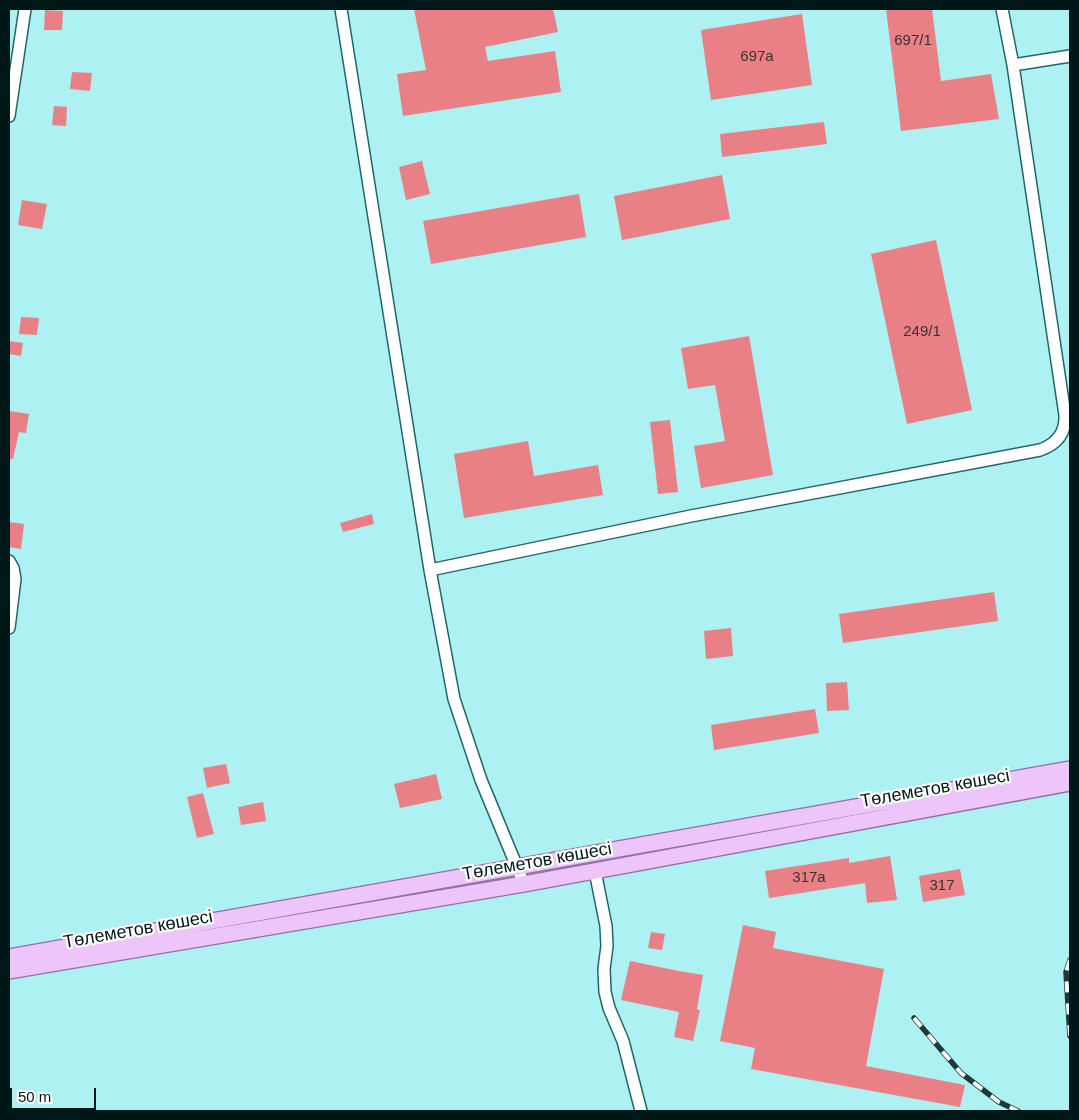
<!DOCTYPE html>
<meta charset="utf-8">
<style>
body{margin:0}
#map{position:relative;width:1079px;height:1120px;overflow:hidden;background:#adf1f2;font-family:Arial,sans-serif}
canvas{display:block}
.frame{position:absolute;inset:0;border:10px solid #001718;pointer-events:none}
.scale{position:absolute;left:10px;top:1088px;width:86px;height:22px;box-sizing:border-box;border:2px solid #001718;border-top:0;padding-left:6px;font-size:15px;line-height:18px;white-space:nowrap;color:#001718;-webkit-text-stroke:4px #fff;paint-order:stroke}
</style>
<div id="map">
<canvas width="1079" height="1120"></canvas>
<div class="frame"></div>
<div class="scale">50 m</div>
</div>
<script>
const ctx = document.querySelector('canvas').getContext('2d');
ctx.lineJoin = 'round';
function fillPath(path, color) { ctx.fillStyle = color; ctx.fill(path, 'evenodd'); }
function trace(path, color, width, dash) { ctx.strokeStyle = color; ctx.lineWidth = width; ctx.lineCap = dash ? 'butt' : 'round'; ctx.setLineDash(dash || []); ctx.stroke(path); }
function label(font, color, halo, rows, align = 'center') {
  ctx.font = font + ' Arial,sans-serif'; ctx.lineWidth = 4.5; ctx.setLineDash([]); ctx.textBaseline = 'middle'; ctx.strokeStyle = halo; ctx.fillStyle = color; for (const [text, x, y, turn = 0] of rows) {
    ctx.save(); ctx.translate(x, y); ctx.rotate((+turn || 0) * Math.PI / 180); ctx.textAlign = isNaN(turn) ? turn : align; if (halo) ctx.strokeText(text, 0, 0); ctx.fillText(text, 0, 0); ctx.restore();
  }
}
fillPath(new Path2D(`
 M414,9H553L558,32L485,47L488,61L555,51L561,92L403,116L397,74L426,70Z
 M886,9H932L941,81L991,74L999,119L901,131Z
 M45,10L63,11L62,30H44Z
 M802,14L812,85L711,100L701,30Z
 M72,72L92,73L90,91L70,89Z
 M54,106L67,107L66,126L52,125Z
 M824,122L827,144L722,157L720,134Z
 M422,161L430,194L406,200L399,167Z
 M722,175L730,219L622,240L614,196Z
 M579,194L586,237L431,264L423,221Z
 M22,200L47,204L42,229L18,225Z
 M936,240L972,410L907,424L871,254Z
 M21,317L39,318L37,335L19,334Z
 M749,336L773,475L701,488L694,446L725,441L715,385L688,389L681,348Z
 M9,341L23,343L21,356L9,354Z
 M10,411L29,414L26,433L19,432L13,459H9V418Z
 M670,420L678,492L658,494L650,422Z
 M528,441L534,476L598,465L603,495L464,518L454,454Z
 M372,514L374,524L343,532L340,523Z
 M9,522L24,524L21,549L9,547Z
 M994,592L998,621L843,643L839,614Z
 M731,628L733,656L706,659L704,631Z
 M847,682L849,710L827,711L826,683Z
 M815,709L819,733L714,750L711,725Z
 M226,764L230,783L207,788L203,768Z
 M436,774L442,799L400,808L394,784Z
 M203,793L214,834L197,838L187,797Z
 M263,802L266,821L241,825L238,807Z
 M890,856L897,900L867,903L865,883L769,898L765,871L849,858V863Z
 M960,869L965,895L923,902L919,876Z
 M743,925L776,932L773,948L884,969L866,1066L965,1085L960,1107L751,1069L755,1048L720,1041Z
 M651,932L665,934L662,950L648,948Z
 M630,961L679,971L703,975L697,1009L700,1010L693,1041L674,1037L679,1012L621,1000Z`), '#e98085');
const minor = new Path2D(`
 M341,9L430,570L454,699L481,780L524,884
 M1013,65L1070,56
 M9,116L25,9
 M9,561L13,568L15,579L9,628
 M430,570L691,516L1040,450C1057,444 1066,433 1065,415L1013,65L1002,9
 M595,871L606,926L607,946L604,969L605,992L609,1008L623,1041L641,1111`);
const major = new Path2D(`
 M9,957L1070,769
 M9,971L524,884L1070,783`);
trace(minor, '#216769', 14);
trace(major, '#946faa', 18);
trace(minor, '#fff', 11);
trace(major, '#eec5fb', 15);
const rail = new Path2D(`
 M1070,960L1066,972L1070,1036
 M914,1018L961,1073L999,1102L1018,1111`);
trace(rail, '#1b393a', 5.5);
trace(rail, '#fff', 4, [11]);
label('15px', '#3a3133', null, [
 ["697/1",913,41],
 ["697а",757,57],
 ["249/1",922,332],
 ["317а",809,878],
 ["317",942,886]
]);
label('18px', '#001718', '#fff', [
 ["Төлеметов көшесі",935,789,-10],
 ["Төлеметов көшесі",537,862,-10],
 ["Төлеметов көшесі",138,930,-10]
]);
</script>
